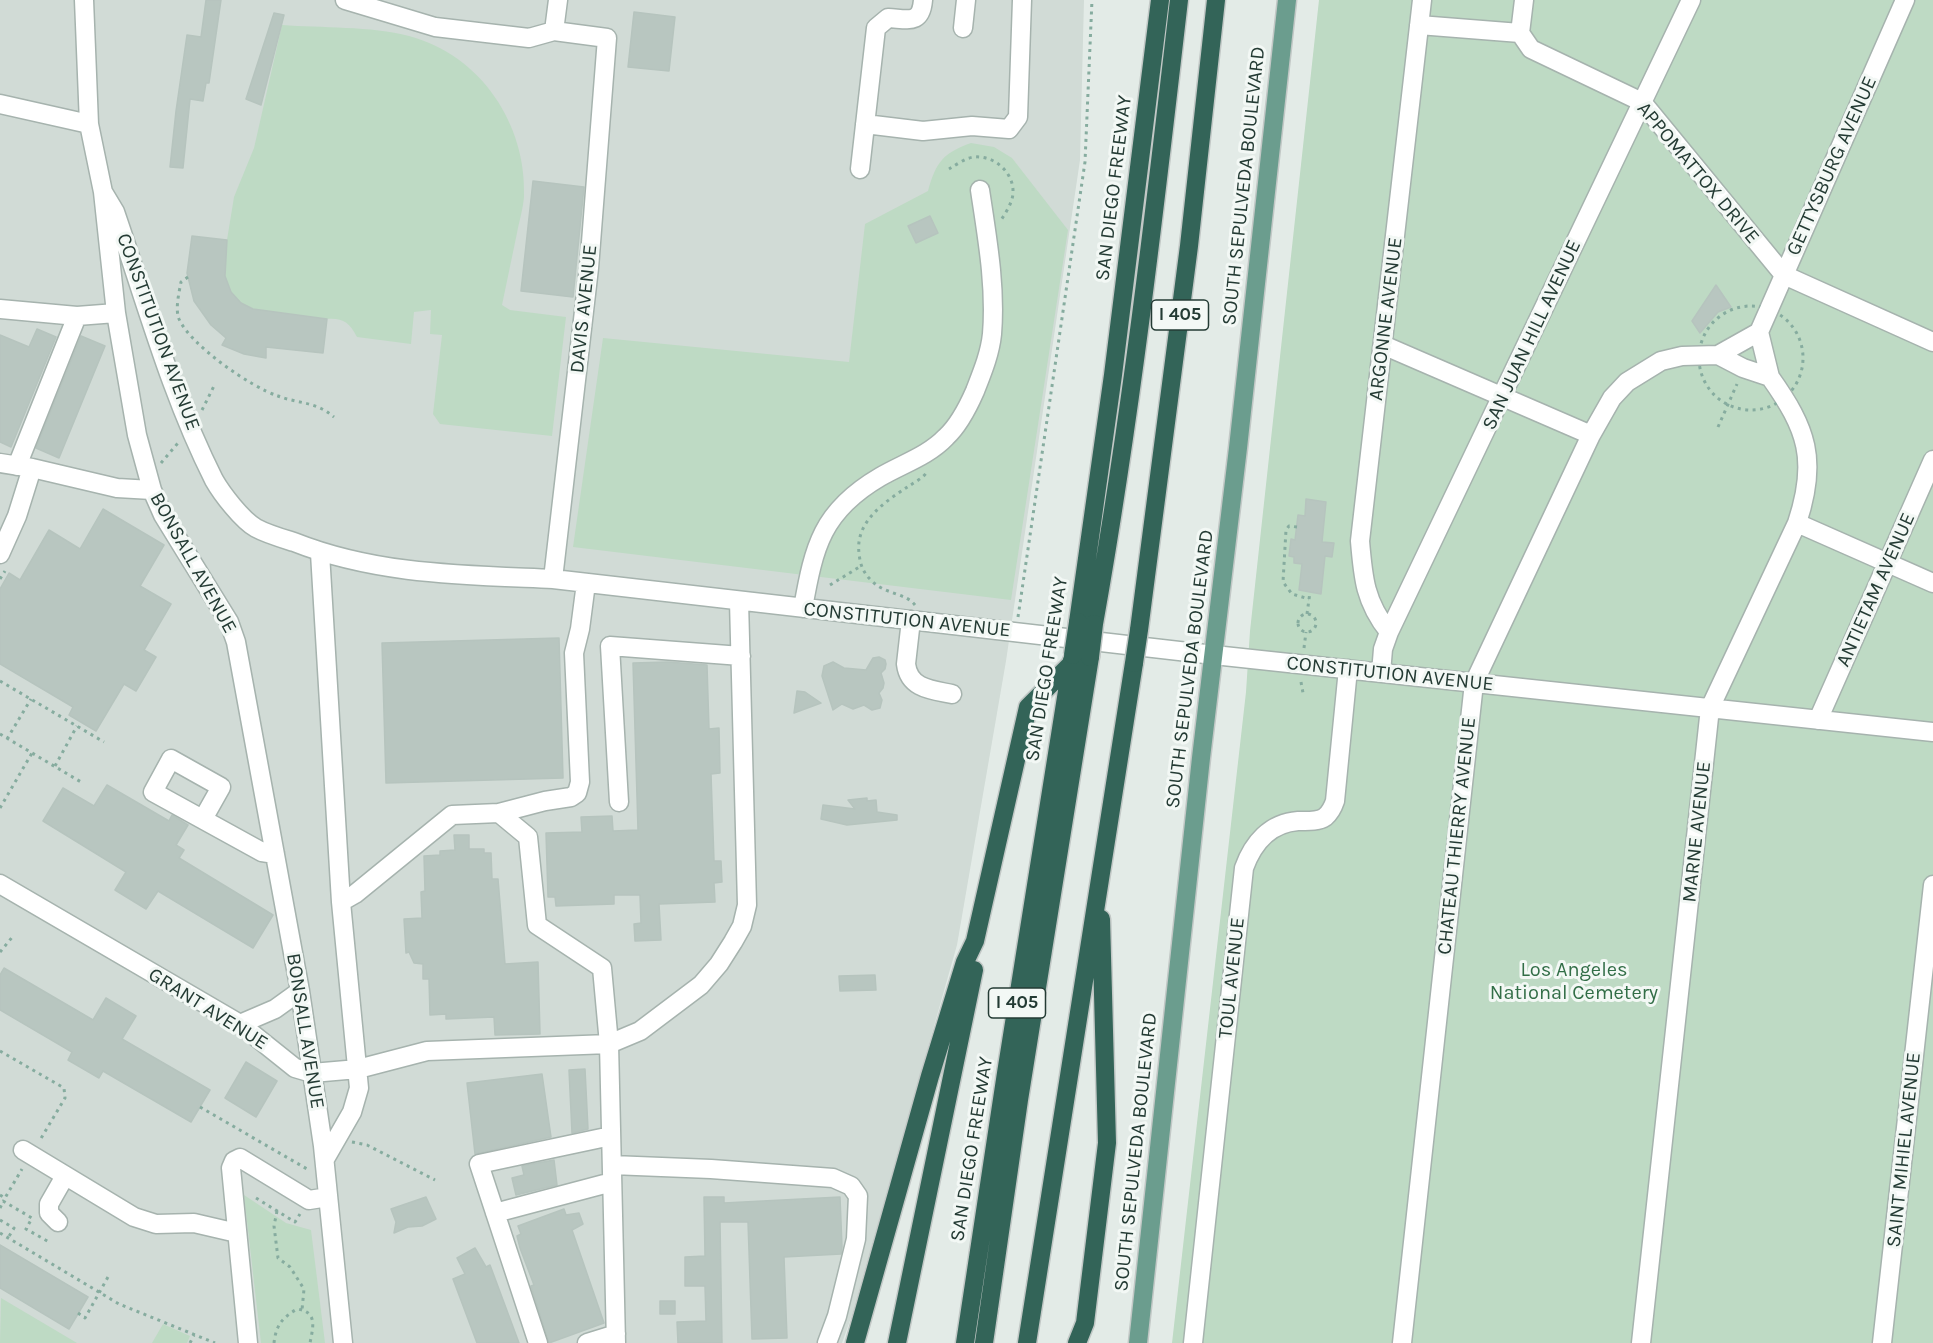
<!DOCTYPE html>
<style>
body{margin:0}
canvas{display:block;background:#e3ebe7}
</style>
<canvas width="1933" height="1343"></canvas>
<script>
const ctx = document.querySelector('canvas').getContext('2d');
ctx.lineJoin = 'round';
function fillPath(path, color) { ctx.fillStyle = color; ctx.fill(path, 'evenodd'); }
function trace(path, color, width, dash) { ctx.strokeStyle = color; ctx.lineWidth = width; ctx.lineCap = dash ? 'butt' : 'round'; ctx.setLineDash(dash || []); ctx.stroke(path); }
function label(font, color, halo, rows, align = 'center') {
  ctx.font = font + ' Karla,sans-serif'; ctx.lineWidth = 6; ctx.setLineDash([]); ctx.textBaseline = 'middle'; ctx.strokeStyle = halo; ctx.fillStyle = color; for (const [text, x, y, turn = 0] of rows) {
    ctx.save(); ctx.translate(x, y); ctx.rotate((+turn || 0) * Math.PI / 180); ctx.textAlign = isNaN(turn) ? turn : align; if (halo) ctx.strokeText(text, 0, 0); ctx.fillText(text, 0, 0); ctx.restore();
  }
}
fillPath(new Path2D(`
 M0,0H1084L1080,160L1006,661L957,945L852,1315L842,1343H0Z`), '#d1dbd6');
fillPath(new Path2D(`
 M1319,0H1933V1343H1172L1246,692L1250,631Z
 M282,25C321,28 371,26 409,36C481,55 527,125 524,197C523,209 519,222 517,233C512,257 507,281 502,305L510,310L566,317L552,436L440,424L433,414L442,335L430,334L431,310L414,312L411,344L357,337C349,322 343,318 327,319L323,353L266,347L226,338L211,325L194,301L187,273L192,236L227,240L234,197L254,148Z
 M971,143L994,147L1012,158L1068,230L1011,600L573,547L603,338L849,362L865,224L928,191C936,162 943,153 971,143Z
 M244,1195L286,1223L311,1230L325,1343H261Z
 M1,1298L77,1343H0Z
 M163,1324L190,1336L187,1343H152Z`), '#bedac4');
const building = new Path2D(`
 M206,0H221L209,83H206L203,101L190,99L183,168L170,167L176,111L187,35L201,37Z
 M634,12L675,17L669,71L628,67Z
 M274,13L284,15L261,105L246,99Z
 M533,181L584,187L573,297L521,291Z
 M930,216L938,233L916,243L908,226Z
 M192,236L227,240L225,276L231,292L241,303L253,309L327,319L323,353L266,347V358L244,354L222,345L226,338L211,325L194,301L187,273Z
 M1716,285L1731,307L1718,312L1700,333L1692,321Z
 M37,329L56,337L11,447L0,442V335L29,347Z
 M81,336L105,346L59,458L36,448Z
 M1306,499L1326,502L1322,542L1334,543L1332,557L1325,556L1321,594L1299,590L1302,564L1294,563V557L1289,556L1291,539L1295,540L1298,515L1305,516Z
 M103,509L164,545L140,586L171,604L144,650L156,657L136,691L124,684L96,731L69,715L73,707L0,664V589L9,573L20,580L49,530L80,549Z
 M559,638L563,778L386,783L382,643Z
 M879,657L885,660L886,664L885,669L881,673L884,683L883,688L879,693L882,700L880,708L872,710L864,705L853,709L842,704L833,710L822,676L824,666L833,662L844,668L866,670L873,658Z
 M668,662L707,665L709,729L719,728L720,773L711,774L714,861H721L722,882L714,883L715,902L659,904L661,940L635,941L634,924L641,923L640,895H614V904L556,906L555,897H548L546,833L582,832L581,817L612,816L613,831L638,830L633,663Z
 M797,691L805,692L821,703L794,713Z
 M107,785L169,821L172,815L188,825L176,845L184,850L179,858L273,915L253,948L158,891L146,909L115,890L126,872L43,821L63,788L94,806Z
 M867,798V801L876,800L877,812L897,815V820L847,825L821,819L823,805L855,809L848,800Z
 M454,835H469V849H484V853H491L492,879H498L505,964L538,962L540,1034L495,1035L494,1017L446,1019V1014L430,1015L429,979H423V964L414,963L409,952L406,953L404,919L422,918L421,892L425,891L424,856L440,855V851L455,850Z
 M4,968L93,1020L106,998L136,1016L122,1039L210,1090L191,1122L103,1071L99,1078L68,1060L72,1052L0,1010V975Z
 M875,975L876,990L840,991L839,976Z
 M246,1062L277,1081L256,1117L225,1098Z
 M585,1069L588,1129L572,1133L569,1070Z
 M542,1074L551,1137L475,1154L467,1083Z
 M554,1160L557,1185L516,1195L512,1178L524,1175L522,1166Z
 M426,1197L436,1219L422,1226L408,1227L394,1233L396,1222L391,1209Z
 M704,1197H724V1203L840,1197L842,1247L841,1254L784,1257L787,1338L752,1339L748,1222H720L722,1343H678L677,1322L706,1321L705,1286H685V1257L705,1256Z
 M564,1209L566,1215L579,1213L583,1224L572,1230L604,1323L549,1343L531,1286L534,1285L520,1248L517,1236L521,1234L518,1226Z
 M0,1245L88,1297L69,1329L0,1288Z
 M475,1248L486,1267L490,1265L519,1343H477L453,1279L465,1274L457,1258Z
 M660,1301H675V1314H660Z`);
fillPath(building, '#b8c6c0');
trace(building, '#b6c4be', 1.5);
const minor = new Path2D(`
 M84,0L89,124L103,192L116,313L137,435L152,490L163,515L229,622L236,642L300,991L323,1146L343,1343
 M345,0L435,27L529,38L554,31L607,38L589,268L553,579
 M1419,25L1520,33L1531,49L1642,102L1784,275L1933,342
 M963,28L966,0
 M554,31L558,0
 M1520,33L1524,0
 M0,104L89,124
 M865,124L923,131L972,126L1009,129L1018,117L1022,0
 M860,169L876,28L888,18C908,19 921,25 923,0
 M103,192L115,212C146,302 171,395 214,480C222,494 242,520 256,528C267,534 281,538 294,542C377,575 464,575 553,579L1214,655L1933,732
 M0,309L77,316L116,313
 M1759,332L1770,377
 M1383,345L1591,435
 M1718,355L1759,332L1905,0
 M0,463L32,468L117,488L152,490
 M17,466L77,316
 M1797,523L1933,583
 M320,553L341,902L359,1088L352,1112L325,1159
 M0,554L17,516L32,468
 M803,608C814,546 822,511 880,477C902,464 928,456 946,437C959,425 968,407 975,391C982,373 990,354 992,334C996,286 987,237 980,190
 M911,620L906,664C909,689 932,690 952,694
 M1389,632C1365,602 1363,578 1360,541L1422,0
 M1381,673L1383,649L1389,632L1691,0
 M1818,720L1933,460
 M619,802L610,646L741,656
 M499,813L528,837L537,925L602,968L609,1044L616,1343
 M203,819L221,787L171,759L153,792L262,852L275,854
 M0,884L240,1024L295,1068L312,1073L358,1069L427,1051L609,1044L640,1031L701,985L719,964L733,942L742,926L747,905L739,601
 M341,902L355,894L452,815L499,813L545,801L571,797L577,793L580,782L574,653L580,629L586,583
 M240,1024L275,1009L300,991
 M23,1150L134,1217L156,1224L194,1223L237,1233
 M612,1165L711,1169L833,1178L851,1186L858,1196L856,1239L837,1316L827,1343
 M495,1213L612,1182
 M58,1222L49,1213V1204L65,1176
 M248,1343L231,1168L234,1161L240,1158L309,1200L328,1197
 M538,1343L479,1164L611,1136
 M587,1343L616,1334
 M1193,1343L1244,868C1253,843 1270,823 1298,821C1306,821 1318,822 1325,817C1331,812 1333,807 1335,801L1348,669
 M1402,1343L1474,683L1591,435L1612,398L1627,382L1661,361L1682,356L1718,355L1743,368L1770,377C1807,429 1818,460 1797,523L1710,708L1641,1343
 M1882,1343L1933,885`);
const major = new Path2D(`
 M1138,1343L1201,758L1238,448L1287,0`);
const highway = new Path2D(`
 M1078,622L1113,375L1160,0
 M1094,624C1131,417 1155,208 1179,0
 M1139,630L1189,246L1216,0
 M855,1343L930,1076L965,962L975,941L1028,707L1072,663
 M897,1343L974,970
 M965,1343L1006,1073L1072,660
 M984,1343L1019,1100L1090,657
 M1027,1343L1134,663
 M1077,1343L1085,1323L1107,1143L1101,919`);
trace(minor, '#a6b3ae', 21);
trace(major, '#c2c8c6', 21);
trace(highway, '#c2c8c6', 21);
trace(new Path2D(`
 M949,169C956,165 965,158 974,157C997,155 1018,177 1012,199C1010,206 1005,214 1001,220
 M188,277L181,282C179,293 175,309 179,319C191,346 251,387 278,396C299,404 315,401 334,417
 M1699 358a52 52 0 1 1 104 0a52 52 0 1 1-104 0Z
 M202,410L214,386
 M1718,427L1737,384
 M161,463L178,443
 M1297,527L1289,526L1286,530L1283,582L1292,594L1309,599
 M0,579L5,571
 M830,585L861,566
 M915,605C906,593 884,594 872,581C863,573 860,564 859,553C855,521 886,501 909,486C915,482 923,478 927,472
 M1298 623a9 9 0 1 1 18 0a9 9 0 1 1-18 0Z
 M1307,614L1310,592
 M1018,617L1085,162L1092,0
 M1304,648L1306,632
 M0,681L104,742
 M1301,682L1303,693
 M0,734L81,782
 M7,739L31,699
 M55,766L77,726
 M0,808L32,753
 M0,952L14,935
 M0,1051L64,1088L65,1098L40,1140
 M200,1107L307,1169
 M352,1142L367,1145L435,1180
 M0,1195L5,1198L22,1169
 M256,1198L295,1222L300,1214
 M3,1201L32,1218L26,1229L49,1242
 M0,1208L4,1200
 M277,1211L274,1226L278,1258L290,1267L304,1289L302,1310
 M0,1220L14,1228L8,1238
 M0,1233L119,1304L215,1343
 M78,1313L85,1318L108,1277
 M190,1343L194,1335
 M274,1343C276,1325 282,1318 297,1309C318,1312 313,1327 310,1343`), '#86ac9f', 3, [3, 4.5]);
trace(minor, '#fff', 18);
trace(major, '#6b9d8e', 18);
trace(highway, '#336458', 18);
const highwayBridge = new Path2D(`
 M1073,655L1078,622
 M1090,657L1094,624
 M1134,663L1139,630`);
trace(highwayBridge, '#c2c8c6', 21, []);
trace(highwayBridge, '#336458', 18);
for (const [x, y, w] of [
 [1180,315,57],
 [1017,1003,57]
]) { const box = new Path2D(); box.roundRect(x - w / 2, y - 15, w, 30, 4.5); ctx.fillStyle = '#f3f8f5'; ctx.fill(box); trace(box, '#243b34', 1.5); }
label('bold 18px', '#243b34', null, [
 ["I 405",1180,315],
 ["I 405",1017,1003]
]);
label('20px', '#243b34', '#f3f8f5', [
 ["GETTYSBURG AVENUE",1832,166,-66],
 ["APPOMATTOX DRIVE",1698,173,50],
 ["SOUTH SEPULVEDA BOULEVARD",1244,186,-84],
 ["SAN DIEGO FREEWAY",1114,188,-83],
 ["DAVIS AVENUE",584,309,-84],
 ["ARGONNE AVENUE",1386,319,-83],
 ["CONSTITUTION AVENUE",158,332,70],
 ["SAN JUAN HILL AVENUE",1532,335,-65],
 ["BONSALL AVENUE",193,563,61],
 ["ANTIETAM AVENUE",1876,590,-66],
 ["CONSTITUTION AVENUE",907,620,6],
 ["SAN DIEGO FREEWAY",1047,669,-81],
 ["SOUTH SEPULVEDA BOULEVARD",1190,669,-83],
 ["CONSTITUTION AVENUE",1390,674,6],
 ["MARNE AVENUE",1697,832,-84],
 ["CHATEAU THIERRY AVENUE",1457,836,-84],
 ["TOUL AVENUE",1232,978,-84],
 ["GRANT AVENUE",208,1009,32],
 ["BONSALL AVENUE",305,1031,81],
 ["SAN DIEGO FREEWAY",972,1149,-81],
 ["SAINT MIHIEL AVENUE",1904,1150,-84],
 ["SOUTH SEPULVEDA BOULEVARD",1136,1152,-84]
]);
label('20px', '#326e47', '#f3f8f5', [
 ["Los Angeles",1574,970],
 ["National Cemetery",1574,993]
]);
</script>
